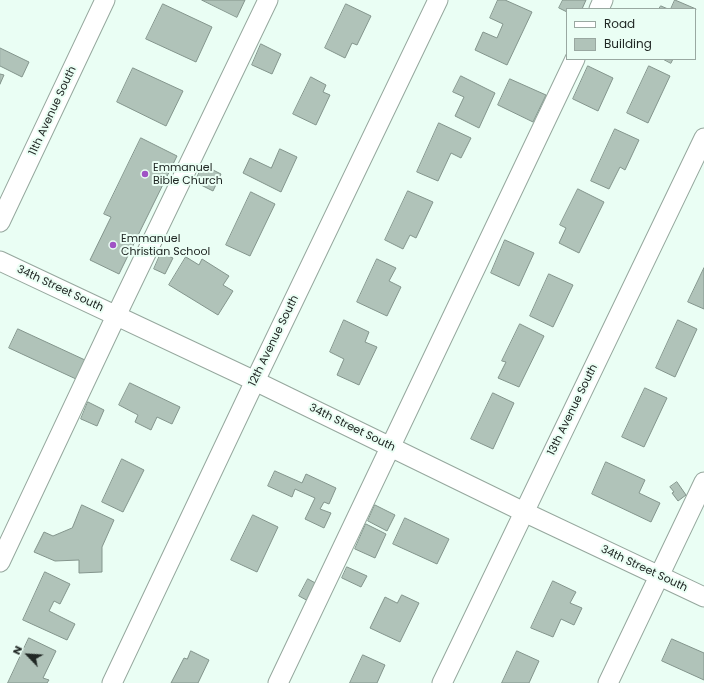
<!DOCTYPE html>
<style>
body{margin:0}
#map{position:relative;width:704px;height:683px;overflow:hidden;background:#eafef4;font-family:Poppins,sans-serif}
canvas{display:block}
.legend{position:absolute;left:566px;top:8px;width:130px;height:52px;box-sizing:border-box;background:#eafef4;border:1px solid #99a8a1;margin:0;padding:5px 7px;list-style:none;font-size:12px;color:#202724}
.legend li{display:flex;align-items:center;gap:8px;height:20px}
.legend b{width:20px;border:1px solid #99a8a1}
.north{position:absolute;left:8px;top:635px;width:40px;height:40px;-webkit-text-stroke:3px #eafef4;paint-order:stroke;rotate:295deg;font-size:11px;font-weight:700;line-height:16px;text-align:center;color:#202724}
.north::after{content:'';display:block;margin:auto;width:14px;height:18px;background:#202724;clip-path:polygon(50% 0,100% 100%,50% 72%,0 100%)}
</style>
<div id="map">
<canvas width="704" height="683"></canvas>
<ul class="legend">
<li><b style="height:5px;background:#fff"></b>Road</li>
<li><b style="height:11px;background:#b0c3b9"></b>Building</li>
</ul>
<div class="north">N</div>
</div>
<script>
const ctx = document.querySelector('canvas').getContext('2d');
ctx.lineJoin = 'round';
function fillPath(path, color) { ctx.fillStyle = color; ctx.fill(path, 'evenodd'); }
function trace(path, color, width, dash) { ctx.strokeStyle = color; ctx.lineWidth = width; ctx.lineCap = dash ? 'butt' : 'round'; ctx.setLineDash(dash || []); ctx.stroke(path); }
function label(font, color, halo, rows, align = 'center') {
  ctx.font = font + ' Poppins,sans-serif'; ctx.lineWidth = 4; ctx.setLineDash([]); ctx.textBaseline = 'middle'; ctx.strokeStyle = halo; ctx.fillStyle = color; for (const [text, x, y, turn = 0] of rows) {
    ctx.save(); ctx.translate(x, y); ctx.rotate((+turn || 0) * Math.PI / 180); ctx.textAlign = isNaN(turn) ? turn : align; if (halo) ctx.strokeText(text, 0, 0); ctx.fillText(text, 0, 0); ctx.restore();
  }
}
const building = new Path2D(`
 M202,0H245L237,17Z
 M498,0H505L532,12L507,65L475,50L483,32L497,38L503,24L490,18Z
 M563,0H586L582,9H567V12L559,8Z
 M675,0L696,9L695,11V9H671Z
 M163,4L212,27L196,62L146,39Z
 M346,4L371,16L357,45L352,43L345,58L325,48Z
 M661,6L668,9H659Z
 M261,44L281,54L272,74L252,65Z
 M0,48L29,62L22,77L0,66Z
 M663,59H673L671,63Z
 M588,66L613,78L598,111L573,99Z
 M649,66L670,76L648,123L627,113Z
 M133,68L183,91L166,126L117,102Z
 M0,74L4,75L0,84Z
 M461,76L495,93L479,128L455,116L464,97L453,92Z
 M311,77L326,85L323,92L330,95L316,125L293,114Z
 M510,79L546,95L533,122L498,105Z
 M439,123L471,138L461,158L451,153L438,181L417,172Z
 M615,129L639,140L625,170L620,167L609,189L591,181Z
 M141,138L177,156L119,274L90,260L111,217L104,214Z
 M280,149L297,157L281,192L243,173L250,158L271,168Z
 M203,165L221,174L213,191L195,182Z
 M578,189L604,202L579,253L559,243L566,228L560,225Z
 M408,191L433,202L416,238L410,235L403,249L385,240Z
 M251,192L275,204L250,256L226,245Z
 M505,240L534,253L519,286L491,273Z
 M161,253L173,258L165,274L154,269Z
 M186,257L199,265L202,259L229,276L223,285L233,291L218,315L169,285Z
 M377,259L396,268L389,281L401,287L387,316L357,302Z
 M704,268V309L688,302Z
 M549,274L573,285L553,327L530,316Z
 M344,320L369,332L365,342L377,347L359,385L337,375L344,359L330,352Z
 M678,320L697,329L675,377L656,368Z
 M520,324L544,336L519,387L498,378L506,362L502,361Z
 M18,329L85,360L76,379L9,348Z
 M130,383L180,407L172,424L157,417L151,430L135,422L138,415L119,405Z
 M645,388L667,398L644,447L622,437Z
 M493,393L514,403L493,449L471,439Z
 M88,402L104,410L97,426L81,419Z
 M122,459L144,470L123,512L102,502Z
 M606,462L645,480L639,493L660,503L651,522L592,494Z
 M275,471L302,483L306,474L336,488L329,504L324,502L320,509L331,513L324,528L305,519L315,498L295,489L292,497L268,486Z
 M677,482L686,495L678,501L672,493L674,492L670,487Z
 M82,505L114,520L102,547V572L79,573V560L55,561L34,552L44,532L53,536L72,528Z
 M375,505L395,515L387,531L368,521Z
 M253,515L278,527L257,572L231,560Z
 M405,518L449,539L437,564L393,544Z
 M366,524L386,534L375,558L355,549Z
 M347,567L367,576L361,587L342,578Z
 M45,572L70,584L60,604L54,601L49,611L75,624L67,640L23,620Z
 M308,579L319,585L310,602L299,596Z
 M553,581L576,592L570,603L582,608L574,625L561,619L553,637L531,628Z
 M402,595L419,603L400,642L370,628L385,597L397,603Z
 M29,638L56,651L43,678L49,680L47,683H8Z
 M672,639L704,653V680L662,661Z
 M191,651L209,660L198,683H171L184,658L187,659Z
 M517,651L539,661L529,683H502Z
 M363,655L385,665L377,683H350Z`);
fillPath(building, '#b0c3b9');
trace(building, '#83958c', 1);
const minor = new Path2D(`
 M599,9L603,0
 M0,222L105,0
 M0,261L255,381L524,512L704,597
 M0,562L116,316L268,0
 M112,683L255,381L438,0
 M278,683L575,59
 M442,683L704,138
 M608,683L704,482`);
trace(minor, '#95a79d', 21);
trace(minor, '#fff', 19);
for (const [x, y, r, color] of [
 [145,174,4,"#a053c5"],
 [113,245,4,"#a053c5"]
]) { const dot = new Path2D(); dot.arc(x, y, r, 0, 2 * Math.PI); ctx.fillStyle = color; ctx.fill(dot); trace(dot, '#eafef4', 1.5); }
label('11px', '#202724', '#eafef4', [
 ["11th Avenue South",53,111,-65],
 ["34th Street South",60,289,25],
 ["12th Avenue South",274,341,-64],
 ["13th Avenue South",573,410,-64],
 ["34th Street South",352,428,26],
 ["34th Street South",644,569,25]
]);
label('11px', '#202724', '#eafef4', [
 ["Emmanuel",153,168],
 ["Bible Church",153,181],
 ["Emmanuel",121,239],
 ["Christian School",121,252]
], 'left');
</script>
